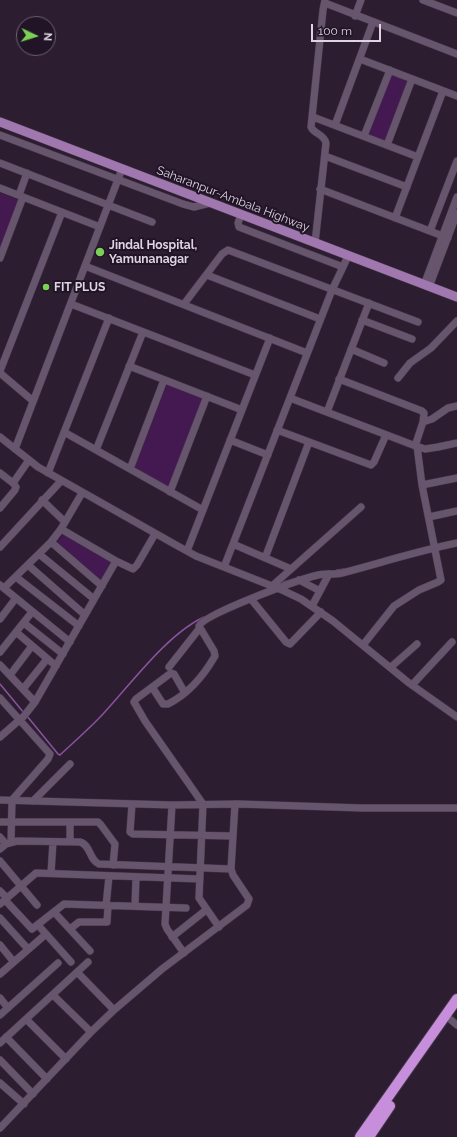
<!DOCTYPE html>
<style>
body{margin:0}
#map{position:relative;width:457px;height:1137px;overflow:hidden;background:#2c1d31;font-family:Raleway,sans-serif}
canvas{display:block}
.north{position:absolute;left:16px;top:16px;width:40px;height:40px;box-sizing:border-box;background:#221427;border:1px solid #6e6172;border-radius:50%;rotate:94deg;font-size:11px;font-weight:700;line-height:16px;text-align:center;color:#dfd5e2}
.north::after{content:'';display:block;margin:auto;width:14px;height:18px;background:#7cd155;clip-path:polygon(50% 0,100% 100%,50% 72%,0 100%)}
.scale{position:absolute;left:311px;top:24px;width:70px;height:18px;box-sizing:border-box;border:2px solid #dfd5e2;border-top:0;padding-left:5px;font-size:12px;line-height:14px;white-space:nowrap;color:#dfd5e2;-webkit-text-stroke:3px #221427;paint-order:stroke}
</style>
<div id="map">
<canvas width="457" height="1137"></canvas>
<div class="north">N</div>
<div class="scale">100 m</div>
</div>
<script>
const ctx = document.querySelector('canvas').getContext('2d');
ctx.lineJoin = 'round';
function fillPath(path, color) { ctx.fillStyle = color; ctx.fill(path, 'evenodd'); }
function trace(path, color, width, dash) { ctx.strokeStyle = color; ctx.lineWidth = width; ctx.lineCap = dash ? 'butt' : 'round'; ctx.setLineDash(dash || []); ctx.stroke(path); }
function label(font, color, halo, rows, align = 'center') {
  ctx.font = font + ' Raleway,sans-serif'; ctx.lineWidth = 4; ctx.setLineDash([]); ctx.textBaseline = 'middle'; ctx.strokeStyle = halo; ctx.fillStyle = color; for (const [text, x, y, turn = 0] of rows) {
    ctx.save(); ctx.translate(x, y); ctx.rotate((+turn || 0) * Math.PI / 180); ctx.textAlign = isNaN(turn) ? turn : align; if (halo) ctx.strokeText(text, 0, 0); ctx.fillText(text, 0, 0); ctx.restore();
  }
}
fillPath(new Path2D(`
 M391,74L409,81L386,142L369,135Z
 M0,193L18,200L0,250Z
 M167,384L204,398L169,488L135,467Z
 M64,534L112,562L102,581L57,542Z`), '#441952');
trace(new Path2D(`
 M337,570L345,569
 M280,583L294,579
 M0,684L24,713
 M27,716L58,754L60,755L61,754C75,741 90,728 103,714C131,684 167,634 204,617`), '#89539c', 1.5);
const minor = new Path2D(`
 M423,0L457,13
 M325,3L457,54
 M355,16L361,0
 M360,59L457,96
 M313,117L418,157
 M335,125L373,22
 M0,135L183,204L194,207L210,203
 M364,136L390,70
 M387,145L412,79
 M325,156L407,187
 M0,163L152,222
 M0,188L100,227
 M320,189L448,238
 M19,195L27,173
 M241,215L238,223L239,227L343,267L348,256
 M395,218L443,91
 M430,231L457,161
 M315,243L326,143C324,134 314,134 311,127L323,10L325,0
 M0,258L23,197
 M85,266L307,353
 M207,275L320,319
 M424,285L457,197
 M429,287L457,213
 M71,304L255,375
 M184,304L222,254L228,250L418,322
 M362,320L412,339
 M351,349L384,363
 M129,366L242,410
 M0,371L62,212
 M0,373L33,401
 M398,378L410,363L431,348L457,321
 M339,379L422,411L424,413L423,422L415,446
 M290,398L413,445L425,449L438,447L457,443
 M327,412L369,303
 M423,422L432,419L448,408L457,406
 M277,430L371,465L374,462L386,435
 M64,432L203,510
 M0,437L38,467L176,545L196,556L282,590L301,599L333,621L409,683L457,717
 M230,440L268,455
 M15,449L122,169
 M96,450L143,332
 M130,469L164,380
 M0,473L13,483L16,487L15,490L0,508
 M48,473L109,318
 M13,483L29,460
 M422,485L457,478
 M170,492L207,396
 M42,500L65,522
 M429,517L457,511
 M61,529L116,561L133,569L137,565L155,534
 M51,542L102,586
 M233,544L291,569
 M0,547L61,481
 M187,551L270,338
 M39,554L94,599
 M265,558L309,442
 M28,565L85,615
 M224,567L332,290L343,267
 M16,577L79,626
 M299,580L320,591
 M0,585L70,642
 M272,586L361,507
 M4,588L51,542L61,529L82,493
 M251,599L286,642L290,644L321,612
 M312,606L329,574
 M0,619L16,598
 M24,623L63,654
 M16,632L56,666
 M363,645L394,606L419,590L438,582L441,580L422,485L417,446
 M0,652L32,612
 M0,665L35,702
 M169,667L199,629
 M391,667L417,644
 M10,675L32,646
 M412,685L452,642
 M152,687L163,704H168C188,694 204,675 215,656L214,651L199,626C204,614 300,579 318,575C326,573 334,575 342,573C380,563 418,551 457,543
 M23,689L47,659
 M185,693L174,674L171,673L136,699L134,702L145,721L203,804L199,898L219,927
 M0,698L50,754L48,759L12,800L11,842
 M0,737L24,716L35,702L116,561
 M0,800L172,805L239,804L362,808H457
 M33,801L70,764
 M132,804L130,832L133,834L233,836
 M172,805L165,924L167,929L184,953
 M0,822H98L101,825L115,844L113,865
 M0,837L6,844
 M70,842V822
 M0,849L6,844L17,841L80,842C91,845 89,860 99,864L231,869
 M0,861L37,905
 M51,873L53,842
 M0,891L7,898
 M5,900L32,929L64,904L186,908
 M0,904L36,873L200,879
 M106,906L109,876
 M135,906L136,877
 M54,912L90,951
 M0,918L28,949
 M38,925L71,962
 M70,929L79,922H107L108,906
 M172,937L206,910
 M0,945L13,961
 M77,972L114,1010
 M0,974L46,934
 M53,995L91,1032
 M0,998L8,1008
 M0,1015L58,963
 M26,1019L66,1059
 M451,1020L457,1025
 M6,1037L47,1079
 M0,1043L88,962
 M0,1060L33,1094
 M0,1083L24,1104
 M0,1128L91,1032L114,1010L162,969L247,905L249,899L233,875L231,869L235,804`);
const major = new Path2D(`
 M0,122L457,297`);
const highway = new Path2D(`
 M360,1137L457,999
 M369,1137L390,1106`);
trace(minor, '#453849', 8);
trace(major, '#453849', 10);
trace(highway, '#453849', 12);
trace(minor, '#66556d', 7);
trace(major, '#a077af', 9);
trace(highway, '#c78edb', 10);
for (const [x, y, r, color] of [
 [100,252,5,"#7cd155"],
 [46,287,4,"#7cd155"]
]) { const dot = new Path2D(); dot.arc(x, y, r, 0, 2 * Math.PI); ctx.fillStyle = color; ctx.fill(dot); trace(dot, '#221427', 1.5); }
label('12px', '#dfd5e2', '#221427', [
 ["Saharanpur-Ambala Highway",233,199,21]
]);
label('bold 12px', '#dfd5e2', '#221427', [
 ["Jindal Hospital,",109,245],
 ["Yamunanagar",109,259],
 ["FIT PLUS",54,287]
], 'left');
</script>
